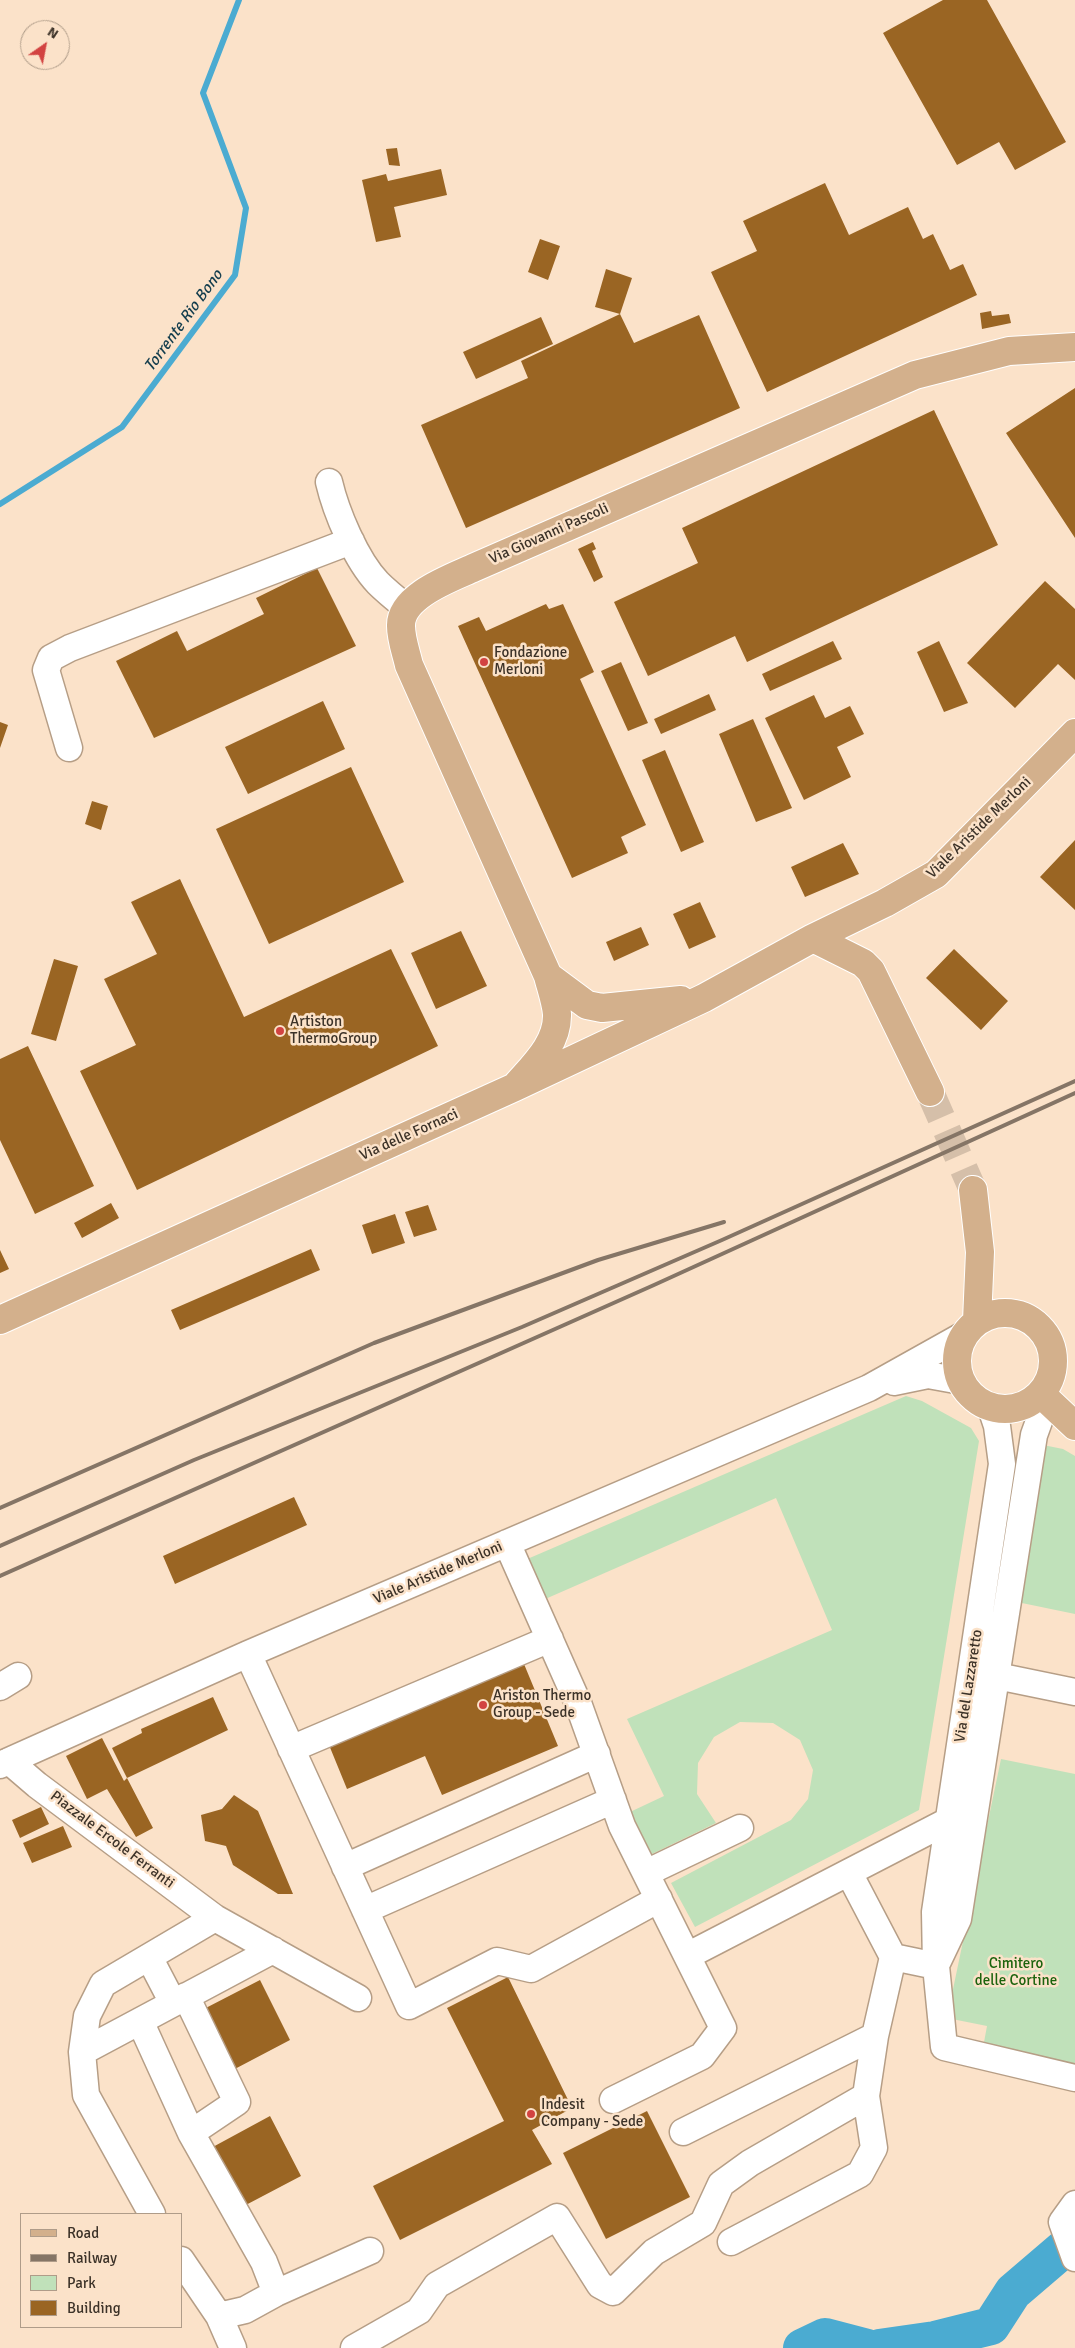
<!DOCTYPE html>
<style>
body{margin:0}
#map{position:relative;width:1075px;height:2348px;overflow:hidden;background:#fbe2c9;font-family:Signika,sans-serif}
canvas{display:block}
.legend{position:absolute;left:20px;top:2213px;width:162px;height:115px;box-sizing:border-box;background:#fbe2c9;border:1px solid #af9c89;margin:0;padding:6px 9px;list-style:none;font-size:15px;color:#3c3228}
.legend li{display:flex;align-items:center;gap:10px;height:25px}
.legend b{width:25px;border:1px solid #af9c89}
.north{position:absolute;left:20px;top:20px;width:50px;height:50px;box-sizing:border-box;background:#fbe2c9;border:1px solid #af9c89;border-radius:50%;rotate:33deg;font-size:14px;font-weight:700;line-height:20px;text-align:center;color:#3c3228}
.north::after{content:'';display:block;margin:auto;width:18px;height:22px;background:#d24341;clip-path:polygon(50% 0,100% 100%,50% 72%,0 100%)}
</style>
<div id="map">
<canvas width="1075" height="2348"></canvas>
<ul class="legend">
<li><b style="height:6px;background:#d3b08c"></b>Road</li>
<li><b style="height:6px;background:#857566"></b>Railway</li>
<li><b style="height:14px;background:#c0e1ba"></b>Park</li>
<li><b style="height:14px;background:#9a6523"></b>Building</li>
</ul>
<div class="north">N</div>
</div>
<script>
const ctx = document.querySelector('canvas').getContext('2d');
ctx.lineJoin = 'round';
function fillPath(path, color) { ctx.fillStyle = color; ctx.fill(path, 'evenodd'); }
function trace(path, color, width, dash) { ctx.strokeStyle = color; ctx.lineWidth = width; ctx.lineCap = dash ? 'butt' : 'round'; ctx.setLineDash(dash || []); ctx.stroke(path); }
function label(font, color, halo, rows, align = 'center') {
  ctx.font = font + ' Signika,sans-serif'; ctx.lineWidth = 5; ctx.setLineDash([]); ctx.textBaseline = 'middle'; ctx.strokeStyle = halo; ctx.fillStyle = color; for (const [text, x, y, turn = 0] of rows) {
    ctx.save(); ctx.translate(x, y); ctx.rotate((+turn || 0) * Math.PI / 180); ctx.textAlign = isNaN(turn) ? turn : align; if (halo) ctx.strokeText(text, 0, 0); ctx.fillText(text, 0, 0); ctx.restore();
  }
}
fillPath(new Path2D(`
 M906,1396L922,1401L971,1428L979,1441L919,1810L695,1927L671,1883L791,1820L808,1799L813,1770L800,1740L773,1723L740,1722L714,1737L698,1763L697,1794L716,1823L652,1854L630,1812L664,1796L627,1719L832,1630L776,1498L543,1600L525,1560Z
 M1043,1445L1063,1449L1075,1456V1614L1017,1602Z
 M1001,1759L1075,1774V2073L982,2053L987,2026L947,2018Z`), '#c0e1ba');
trace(new Path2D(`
 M0,504L122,427L235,275L246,208L203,93L239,0`), '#4babd1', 6);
trace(new Path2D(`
 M802,2348L825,2337L867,2348
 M879,2348L935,2340L991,2326L1013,2292L1075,2239`), '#4babd1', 38);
fillPath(new Path2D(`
 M943,0H987L1066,142L1015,170L999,142L957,165L883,33Z
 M397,148L400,166L389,165L386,149Z
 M441,169L447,195L394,207L401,237L376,242L362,180L386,174L388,181Z
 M825,183L849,235L908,207L923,239L933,234L950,270L963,264L977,295L767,392L711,272L757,251L743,221Z
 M540,239L560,246L548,280L528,272Z
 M606,269L632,278L620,314L595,307Z
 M991,311L992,316L1009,314L1011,323L982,329L980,313Z
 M620,314L634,343L699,315L740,408L466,528L421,425L528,378L521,361Z
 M541,317L553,344L476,379L463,352Z
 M1075,388V538L1006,433Z
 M934,410L998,545L747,662L735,636L648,676L614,602L698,563L682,528Z
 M593,542L596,549L592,551L603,577L594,582L578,549Z
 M317,568L356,646L154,738L116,661L177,631L187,651L264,614L256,598Z
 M1045,581L1075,609V680L1058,664L1015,708L967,663Z
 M546,604L549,609L563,604L594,672L580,679L646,825L621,837L628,853L572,878L458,626L479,617L486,631Z
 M833,641L842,659L770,691L762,674Z
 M939,641L968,703L944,712L917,652Z
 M621,662L648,723L628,731L601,671Z
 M709,694L716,710L661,734L654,719Z
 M814,695L825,718L850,706L864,734L837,747L851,777L804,800L765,718Z
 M323,701L345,749L248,794L225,747Z
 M753,719L792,808L756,822L719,734Z
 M0,722L8,725L0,748Z
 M665,750L704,842L681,852L642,760Z
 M351,767L404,882L269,944L216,829Z
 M92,801L108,806L101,830L85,824Z
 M1075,840V910L1040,877Z
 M843,843L859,874L805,897L791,867Z
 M180,879L244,1017L391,949L438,1046L137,1190L80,1071L136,1045L104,979L157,954L131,902Z
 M700,902L716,937L689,949L673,914Z
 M641,927L649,945L614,961L606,942Z
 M461,931L487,986L436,1009L411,953Z
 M954,949L1008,1001L981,1030L926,978Z
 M54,959L78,966L56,1041L31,1034Z
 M28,1046L94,1186L35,1214L0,1140V1059Z
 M111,1203L119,1218L82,1238L74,1223Z
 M428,1205L437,1230L414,1237L405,1212Z
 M395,1214L405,1243L372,1254L362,1225Z
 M311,1249L320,1270L180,1330L171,1310Z
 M0,1250L9,1269L0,1273Z
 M294,1497L307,1525L175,1584L163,1556Z
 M524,1664L558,1746L442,1795L425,1756L347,1789L329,1745Z
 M213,1697L228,1730L127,1778L153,1828L136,1837L107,1789L87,1799L66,1756L102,1738L124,1781L127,1778L112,1748L142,1733L141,1729Z
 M234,1795L258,1811L293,1894H278L233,1865L226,1846L205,1841L201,1815L222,1809Z
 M41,1807L49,1824L20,1838L12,1820Z
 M63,1826L72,1847L32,1863L23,1843Z
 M508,1977L572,2108L532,2130L552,2164L400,2240L373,2186L504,2121L447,2008Z
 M260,1980L290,2040L231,2071L200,2011Z
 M647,2111L690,2197L606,2239L563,2153Z
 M270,2116L301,2176L242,2207L211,2148Z`), '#9a6523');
trace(new Path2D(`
 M930,1092L973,1190`), '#d5bfa9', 28, [28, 14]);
const minor = new Path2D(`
 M329,482C336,512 356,560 378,583C387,592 397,600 407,608
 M69,748L46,670L51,658L70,648L351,541
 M894,1382L928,1375L961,1381
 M991,1408L997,1426L1002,1464L935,1912L936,1966L944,2047L1075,2078
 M507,1543L578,1703L622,1826L723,2028L702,2056L613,2100
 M248,1654L409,2006L497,1961L531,1969L659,1899
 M997,1676L1075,1692
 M0,1687L18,1676
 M291,1749L550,1639
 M9,1761L37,1785L215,1918L358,1998
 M0,1765L248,1654L869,1388L962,1336
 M345,1867L597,1754
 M646,1873L740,1828
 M365,1910L613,1800
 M687,1956L948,1821
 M149,1957L173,2003
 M893,1957L936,1966
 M938,1961L958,1919L1034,1435L1047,1399
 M186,1996L237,2102L191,2133
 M140,2021L191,2133L264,2262L276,2293
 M82,2052L273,1950
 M683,2132L875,2036
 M1075,2204L1062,2222L1075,2258
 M152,2214L86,2095L82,2052L87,2016L103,1984L215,1918
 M731,2242L860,2174L874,2148L866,2096
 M181,2260L219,2316L245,2310L276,2293L370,2251
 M219,2316L233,2348
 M354,2348L419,2311L437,2285L557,2217L600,2285L613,2292L654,2252L703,2223L721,2184L750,2163L866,2096L875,2036L893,1957L849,1873`);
const major = new Path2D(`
 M813,938L863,963L871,971L930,1092
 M548,976L587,1005L602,1008L681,1000
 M515,1087C533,1066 558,1044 557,1014C556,1002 551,988 548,976L409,665C406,652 401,639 401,626C400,596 451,578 473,568L915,375L1009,351L1075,347
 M973,1190L980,1252L977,1321
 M957 1361a48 48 0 1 1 96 0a48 48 0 1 1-96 0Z
 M0,1320L515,1087L704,998L813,938L885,903L936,874L1075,733
 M1041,1394L1075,1426`);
trace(minor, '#b69e86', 29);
trace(major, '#fff', 30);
trace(minor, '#fff', 26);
trace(major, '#d3b08c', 28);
trace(new Path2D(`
 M0,1508L374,1343L598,1260L724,1222
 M0,1546L194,1460L522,1327L722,1240L1075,1081
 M0,1576L654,1285L1075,1093`), '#857566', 4);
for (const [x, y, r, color] of [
 [484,662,5,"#d24341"],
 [280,1031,5,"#d24341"],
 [483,1705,5,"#d24341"],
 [531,2114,5,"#d24341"]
]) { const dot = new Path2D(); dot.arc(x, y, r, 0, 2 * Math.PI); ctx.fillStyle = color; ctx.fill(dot); trace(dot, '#fbe2c9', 2); }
label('15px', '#3c3228', '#fbe2c9', [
 ["Via Giovanni Pascoli",549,534,-24],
 ["Viale Aristide Merloni",979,828,-44],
 ["Via delle Fornaci",409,1135,-24],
 ["Viale Aristide Merloni",438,1573,-23],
 ["Via del Lazzaretto",969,1686,-81],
 ["Piazzale Ercole Ferranti",112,1840,37]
]);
label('15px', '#3c3228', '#fbe2c9', [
 ["Fondazione",494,653],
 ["Merloni",494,670],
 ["Artiston",290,1022],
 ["ThermoGroup",290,1039],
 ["Ariston Thermo",493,1696],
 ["Group - Sede",493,1713],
 ["Indesit",541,2105],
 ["Company - Sede",541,2122]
], 'left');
label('15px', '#1c630d', '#fbe2c9', [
 ["Cimitero",1016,1964],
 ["delle Cortine",1016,1981]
]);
label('italic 16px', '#133d4d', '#fbe2c9', [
 ["Torrente Rio Bono",184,321,-54]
]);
</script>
